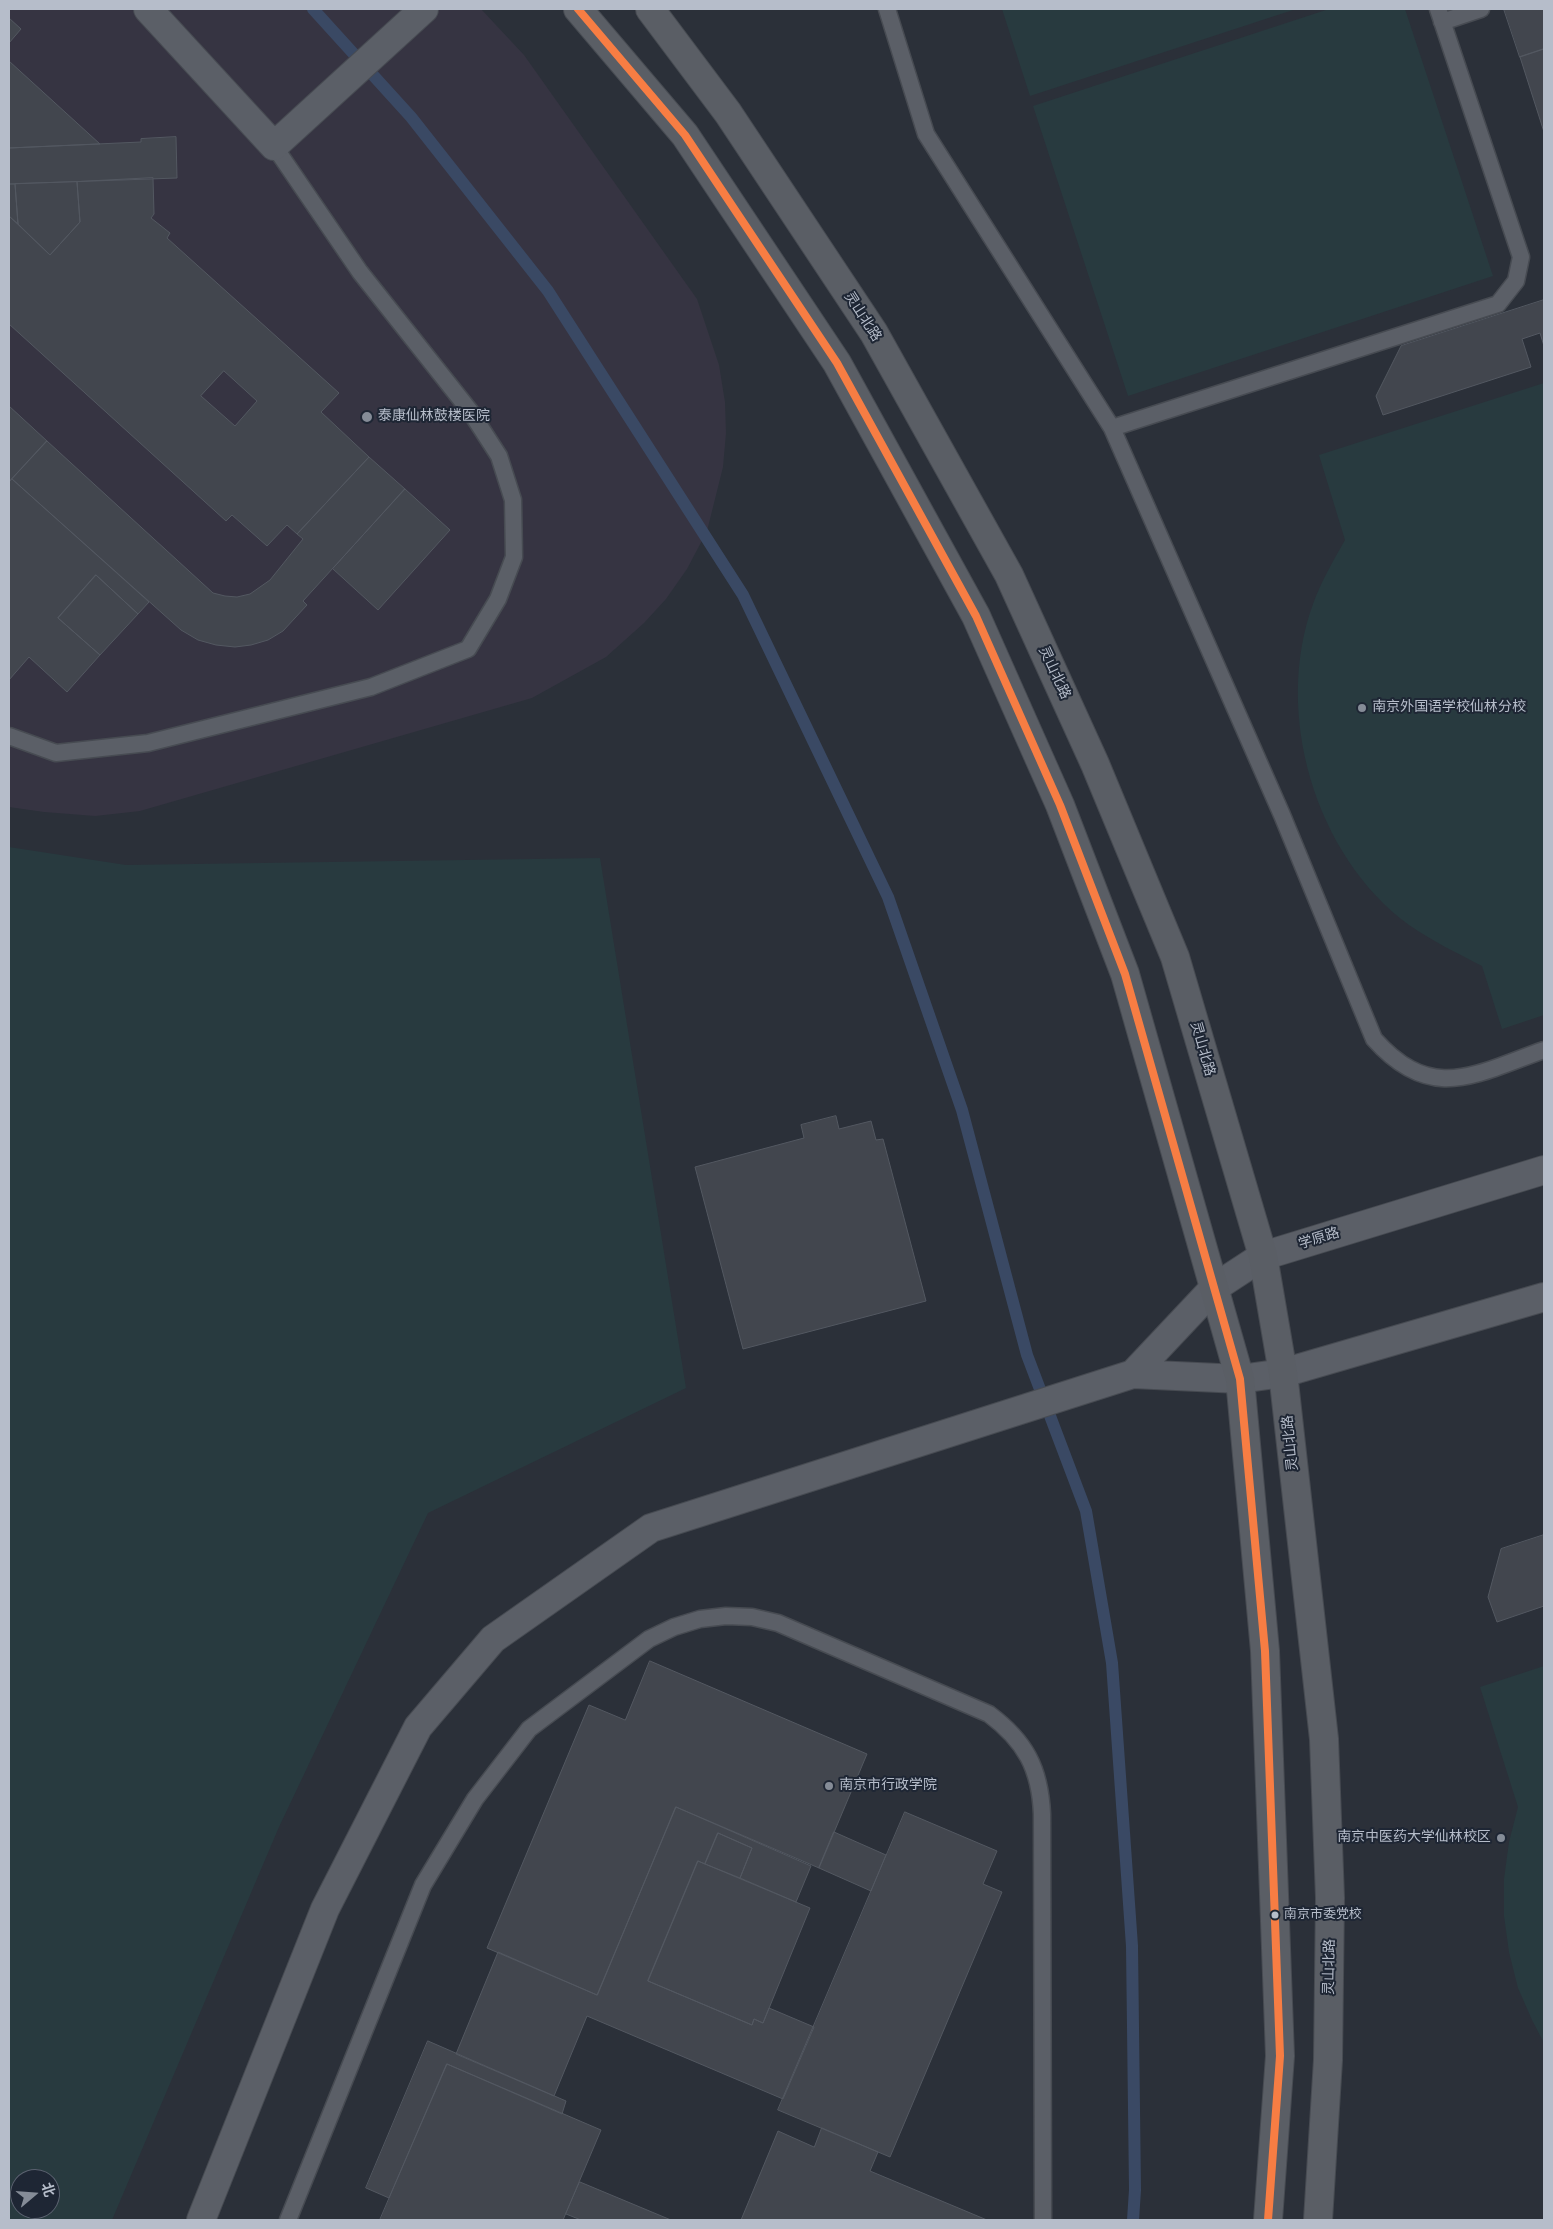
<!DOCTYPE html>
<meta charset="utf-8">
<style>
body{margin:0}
#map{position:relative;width:1553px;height:2229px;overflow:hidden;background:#2b3039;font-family:"Titillium Web","Noto Sans SC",sans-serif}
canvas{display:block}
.frame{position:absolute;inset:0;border:10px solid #b6bdca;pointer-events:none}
.north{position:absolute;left:10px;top:2169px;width:50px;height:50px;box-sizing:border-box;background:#1e2634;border:1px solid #5b6270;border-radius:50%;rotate:72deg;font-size:14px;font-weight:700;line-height:20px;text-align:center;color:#b6bdca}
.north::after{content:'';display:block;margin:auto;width:18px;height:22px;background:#858c97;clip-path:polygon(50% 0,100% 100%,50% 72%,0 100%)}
</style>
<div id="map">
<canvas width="1553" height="2229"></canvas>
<div class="frame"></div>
<div class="north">北</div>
</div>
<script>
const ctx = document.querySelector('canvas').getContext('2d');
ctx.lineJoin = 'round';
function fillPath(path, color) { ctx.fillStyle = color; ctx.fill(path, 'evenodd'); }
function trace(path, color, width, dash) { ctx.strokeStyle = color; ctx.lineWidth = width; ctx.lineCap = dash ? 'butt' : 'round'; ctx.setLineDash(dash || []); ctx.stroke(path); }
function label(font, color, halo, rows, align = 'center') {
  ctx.font = font + ' "Titillium Web","Noto Sans SC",sans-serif'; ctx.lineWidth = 4; ctx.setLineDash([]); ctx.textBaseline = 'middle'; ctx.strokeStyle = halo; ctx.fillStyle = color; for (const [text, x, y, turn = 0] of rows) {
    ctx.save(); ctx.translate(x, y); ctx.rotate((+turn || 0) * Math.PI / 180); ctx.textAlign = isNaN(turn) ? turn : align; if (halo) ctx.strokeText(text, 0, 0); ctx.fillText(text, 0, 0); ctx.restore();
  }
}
fillPath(new Path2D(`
 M9,9H481L524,55L697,299L719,365L725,402L726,433L723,467L707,531L687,569L666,599L644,623L606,657L532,698L140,811L95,816L44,812L9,807Z`), '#363442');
fillPath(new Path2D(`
 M1002,9H1296L1030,96Z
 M1329,9H1405L1493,276L1128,396L1033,106Z
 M1544,383V1015L1502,1029L1482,966C1457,953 1432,941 1409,925C1315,856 1273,713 1313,604C1321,582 1333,561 1345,540L1319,455Z
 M9,847L126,865L600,858L686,1388L428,1513L279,1827L112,2220H9ZM20,2179H50V2209H20Z
 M1544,1666V2043L1532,2020L1518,1988L1509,1952L1504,1916V1879L1509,1842L1518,1807L1480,1687Z`), '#283a3f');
trace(new Path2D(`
 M313,9L411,117L548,291L743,595L888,897L962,1110L1027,1355L1086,1511L1112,1663L1132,1946L1135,2190L1133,2220`), '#3a4964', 12);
const building = new Path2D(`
 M1504,9H1544V49L1520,57Z
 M9,18L21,29L9,43Z
 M1544,49V132L1520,57Z
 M9,61L100,144L9,148Z
 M176,137L177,178L9,184V148L141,142V139Z
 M153,178L154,214L151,218L170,233L167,238L339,393L321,412L369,457L297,534L287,525L267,546L232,515L226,521L9,324V216L50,255L80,222L77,182ZM224,371L257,401L235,426L201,396Z
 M77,182L80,222L50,255L18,224L15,184Z
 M9,184H15L18,224L9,216Z
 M1544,300V346L1540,333L1522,339L1531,367L1383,415L1376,396L1401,346Z
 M9,406L47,441L9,482Z
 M47,441L213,593L225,596L237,597L250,594L270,580L303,539L297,534L369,457L405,489L303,601L307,605L283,631L268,640L251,645L235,647L216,645L198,640L181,630L12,479Z
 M12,479L149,602L138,614L96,575L58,618L100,655L67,692L29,657L9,680V482Z
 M405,489L450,530L378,610L333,569Z
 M96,575L138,614L100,655L58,618Z
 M836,1116L839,1129L871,1121L876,1140L883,1139L926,1301L743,1349L695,1167L804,1138L801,1125Z
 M1544,1535V1606L1497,1622L1488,1597L1501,1549Z
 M650,1661L867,1754L819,1868L676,1807L597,1995L487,1948L589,1705L625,1720Z
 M676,1807L811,1866L796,1902L740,1878L752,1848L718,1833L705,1864L698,1861L648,1981L752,2025L754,2019L763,2023L769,2008L814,2027L783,2099L587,2016L554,2096L456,2054L498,1952L597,1995Z
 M905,1812L997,1851L983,1884L1002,1892L890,2157L778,2110Z
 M834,1832L886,1855L871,1891L819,1868Z
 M718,1833L752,1848L740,1878L705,1864Z
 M698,1861L810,1908L763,2023L754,2019L752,2025L648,1981Z
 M428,2041L566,2101L562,2114L447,2064L389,2198L366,2188Z
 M447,2064L601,2130L563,2220H380Z
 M822,2128L878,2152L870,2171L987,2220H741L778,2131L814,2147Z
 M580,2182L671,2220H581L566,2214Z`);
fillPath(building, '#42464e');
trace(building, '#535861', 1);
const service = new Path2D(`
 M887,9L926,134L1112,428L1282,815L1374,1039C1432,1104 1475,1074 1544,1050
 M1442,22L1481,9
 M1112,428L1498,304L1516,281L1521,257L1438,9
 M9,736L56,753L148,743L371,687L468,649L498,599L514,557L513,500L499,456L470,411L360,272L274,146
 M288,2220L423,1885L475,1799L529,1729L649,1639L674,1627L700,1619L726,1616L752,1617L778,1623L989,1714C1025,1741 1040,1768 1042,1814L1043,2220`);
const minor = new Path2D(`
 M148,9L274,146L424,9`);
const tertiary = new Path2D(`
 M1133,1374L1214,1288L1263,1256L1544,1170
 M201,2220L325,1909L418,1727L493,1639L651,1528L1133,1374L1240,1379L1283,1373L1544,1297`);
const secondary = new Path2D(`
 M578,9L685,135L837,363L976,616L1060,805L1125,974L1240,1379L1265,1651L1280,2056L1268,2220
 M650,9L728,113L874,333L1009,575L1095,764L1175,957L1263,1256L1283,1373L1324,1739L1330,1898L1328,2060L1318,2220`);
trace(service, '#474b52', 19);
trace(minor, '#474b52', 30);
trace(tertiary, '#474b52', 30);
trace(secondary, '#474b52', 30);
trace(service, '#5b5f67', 16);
trace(minor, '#5b5f67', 28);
trace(tertiary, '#5b5f67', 28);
trace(secondary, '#5a5e65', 28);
trace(new Path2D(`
 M578,9L685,135L837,363L976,616L1060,805L1125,974L1240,1379L1265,1651L1280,2056L1268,2220`), '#f77d43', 8);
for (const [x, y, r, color] of [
 [367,417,6,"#858c97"],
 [1362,708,5,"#858c97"],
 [829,1786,5,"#858c97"],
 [1501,1838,5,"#858c97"],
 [1275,1915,4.5,"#b6bdca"]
]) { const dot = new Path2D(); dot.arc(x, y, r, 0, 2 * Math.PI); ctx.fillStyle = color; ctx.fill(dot); trace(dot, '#1e2634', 2); }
label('13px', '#b6bdca', '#1e2634', [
 ["南京市委党校",1284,1915]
], 'left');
label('14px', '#b6bdca', '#1e2634', [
 ["灵山北路",862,317,57],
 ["灵山北路",1054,673,65],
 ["灵山北路",1202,1049,74],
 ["学原路",1319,1239,-17],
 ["灵山北路",1291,1443,-96],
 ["灵山北路",1330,1967,-89]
]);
label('14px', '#b6bdca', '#1e2634', [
 ["泰康仙林鼓楼医院",378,417],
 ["南京外国语学校仙林分校",1372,708],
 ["南京市行政学院",839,1786],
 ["南京中医药大学仙林校区",1491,1838,"right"]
], 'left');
</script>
